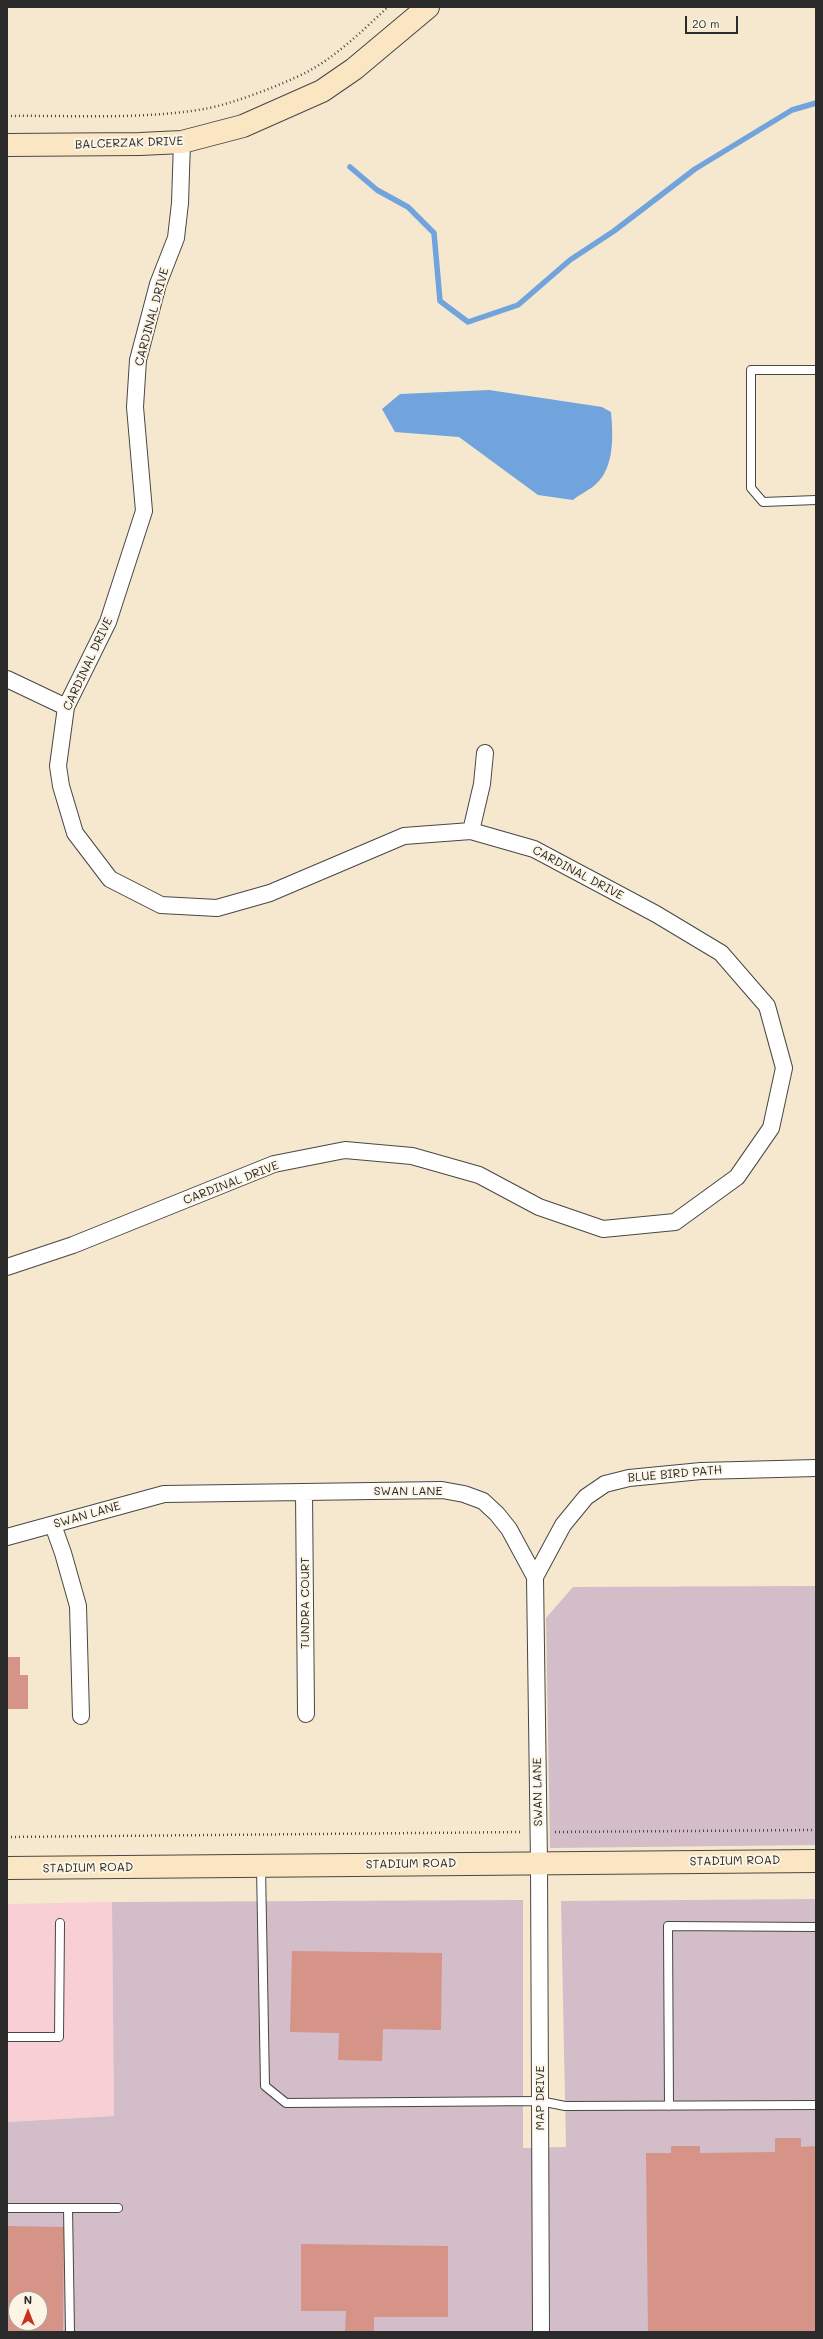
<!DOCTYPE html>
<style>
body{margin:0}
#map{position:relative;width:823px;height:2339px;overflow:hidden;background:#f5e8cf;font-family:Mali,sans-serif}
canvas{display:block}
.frame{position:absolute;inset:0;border:8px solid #2b2b2b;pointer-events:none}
.north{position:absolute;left:8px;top:2291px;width:40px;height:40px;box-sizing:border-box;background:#fcf5e5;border:1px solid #a8a49b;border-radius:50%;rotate:0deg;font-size:11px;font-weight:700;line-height:16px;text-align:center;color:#2b2b2b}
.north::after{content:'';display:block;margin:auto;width:14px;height:18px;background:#c8321e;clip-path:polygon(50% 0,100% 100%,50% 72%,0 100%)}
.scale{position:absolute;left:685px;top:16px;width:53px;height:18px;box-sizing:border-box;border:2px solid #2b2b2b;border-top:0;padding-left:5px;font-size:12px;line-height:14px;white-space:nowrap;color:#2b2b2b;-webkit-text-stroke:3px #fcf5e5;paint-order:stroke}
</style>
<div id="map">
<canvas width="823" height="2339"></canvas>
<div class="frame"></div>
<div class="north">N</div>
<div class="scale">20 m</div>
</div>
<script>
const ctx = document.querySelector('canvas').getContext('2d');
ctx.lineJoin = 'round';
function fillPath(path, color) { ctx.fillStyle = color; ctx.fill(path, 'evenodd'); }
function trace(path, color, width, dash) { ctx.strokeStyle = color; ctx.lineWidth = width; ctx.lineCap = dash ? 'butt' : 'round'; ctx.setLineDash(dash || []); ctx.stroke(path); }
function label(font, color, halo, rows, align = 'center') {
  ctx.font = font + ' Mali,sans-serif'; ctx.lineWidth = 4; ctx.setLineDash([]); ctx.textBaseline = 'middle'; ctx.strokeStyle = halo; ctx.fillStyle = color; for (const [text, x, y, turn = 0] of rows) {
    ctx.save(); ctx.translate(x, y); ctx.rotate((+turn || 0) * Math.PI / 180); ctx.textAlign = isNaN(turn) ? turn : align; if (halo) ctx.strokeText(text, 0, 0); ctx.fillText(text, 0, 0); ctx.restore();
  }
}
fillPath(new Path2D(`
 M112,1902L114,2116L7,2122V1904Z`), '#f7cfd5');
fillPath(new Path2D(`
 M816,1586V1845L550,1848L546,1618L573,1587Z
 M816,1899V2332H7V2122L114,2116L112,1902L523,1900V2148L566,2147L561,1901ZM16,2299H40V2323H16Z`), '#d2bdc8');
fillPath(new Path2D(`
 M489,390L602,407L611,412C613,434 615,467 596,484C590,490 580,494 573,500L538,495L459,437L395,432L382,409L400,394Z`), '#71a3dc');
trace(new Path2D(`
 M350,167L377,190L408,207L434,233L440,301L468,322L518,305L570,260L614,231L695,169L792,110L816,103`), '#71a3dc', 5.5);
fillPath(new Path2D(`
 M7,1657H20V1675H28V1709H7Z
 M292,1951L442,1953L441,2030L383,2029L382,2061L338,2060L339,2033L290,2032Z
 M775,2138H801V2147L816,2146V2332H648L646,2153H671V2146H700V2153L775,2152Z
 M7,2226L64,2227L63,2332H7ZM16,2299H40V2323H16Z
 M301,2244L448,2246V2317H374V2332H345L346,2311H301Z`), '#d69388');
const lane = new Path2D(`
 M816,370H751V488L763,502L816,500
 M261,1867L265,2086L286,2103L540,2101L565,2106L816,2105
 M7,2037H59L60,1923
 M669,2106L668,1926L816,1927
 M7,2208H68L70,2332
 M68,2208H118`);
const street = new Path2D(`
 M7,679L66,707
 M471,831L482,784L485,753
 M7,1267L73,1245L274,1164L345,1150L412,1156L479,1175L539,1207L603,1229L675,1222L737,1177L771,1128L784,1068L767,1006L721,953L656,914L534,849L471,831L404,836L270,893L217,908L161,905L110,879L75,833L61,786L58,766L66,707L108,622L144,511L135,407L138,360L158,284L176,238L180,203L182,142
 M304,1492L306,1714
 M53,1525L63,1553L78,1606L81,1716
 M7,1537L164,1494L442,1490L464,1494L483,1501L497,1514L509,1529L535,1577L539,1863L541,2332
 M535,1577L563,1525L586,1497L605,1484L629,1478L701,1471L816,1468`);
const secondary = new Path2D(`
 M7,145L140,144L182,142L243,126L322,91L354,69L428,7
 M7,1868L816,1861`);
trace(lane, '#494744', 10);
trace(street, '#494744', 18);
trace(secondary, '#494744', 24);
trace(new Path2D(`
 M7,116C72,115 140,120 204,109C233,104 281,85 307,72C337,56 363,30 388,7
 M555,1832L816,1830
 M7,1837L522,1832`), '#494744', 2.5, [1, 3]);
trace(lane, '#fff', 8);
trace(street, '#fff', 16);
trace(secondary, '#fbe6c4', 22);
label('12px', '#2b2b2b', '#fcf5e5', [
 ["BALCERZAK DRIVE",129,143,-2],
 ["CARDINAL DRIVE",152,317,-75],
 ["CARDINAL DRIVE",88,664,-65],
 ["CARDINAL DRIVE",578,873,28],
 ["CARDINAL DRIVE",231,1183,-21],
 ["BLUE BIRD PATH",675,1474,-5],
 ["SWAN LANE",408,1491],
 ["SWAN LANE",87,1515,-16],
 ["TUNDRA COURT",305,1603,-90],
 ["SWAN LANE",538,1792,-91],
 ["STADIUM ROAD",735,1861,-1],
 ["STADIUM ROAD",411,1864,-1],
 ["STADIUM ROAD",88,1868,-1],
 ["MAP DRIVE",540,2098,-90]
]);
</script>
